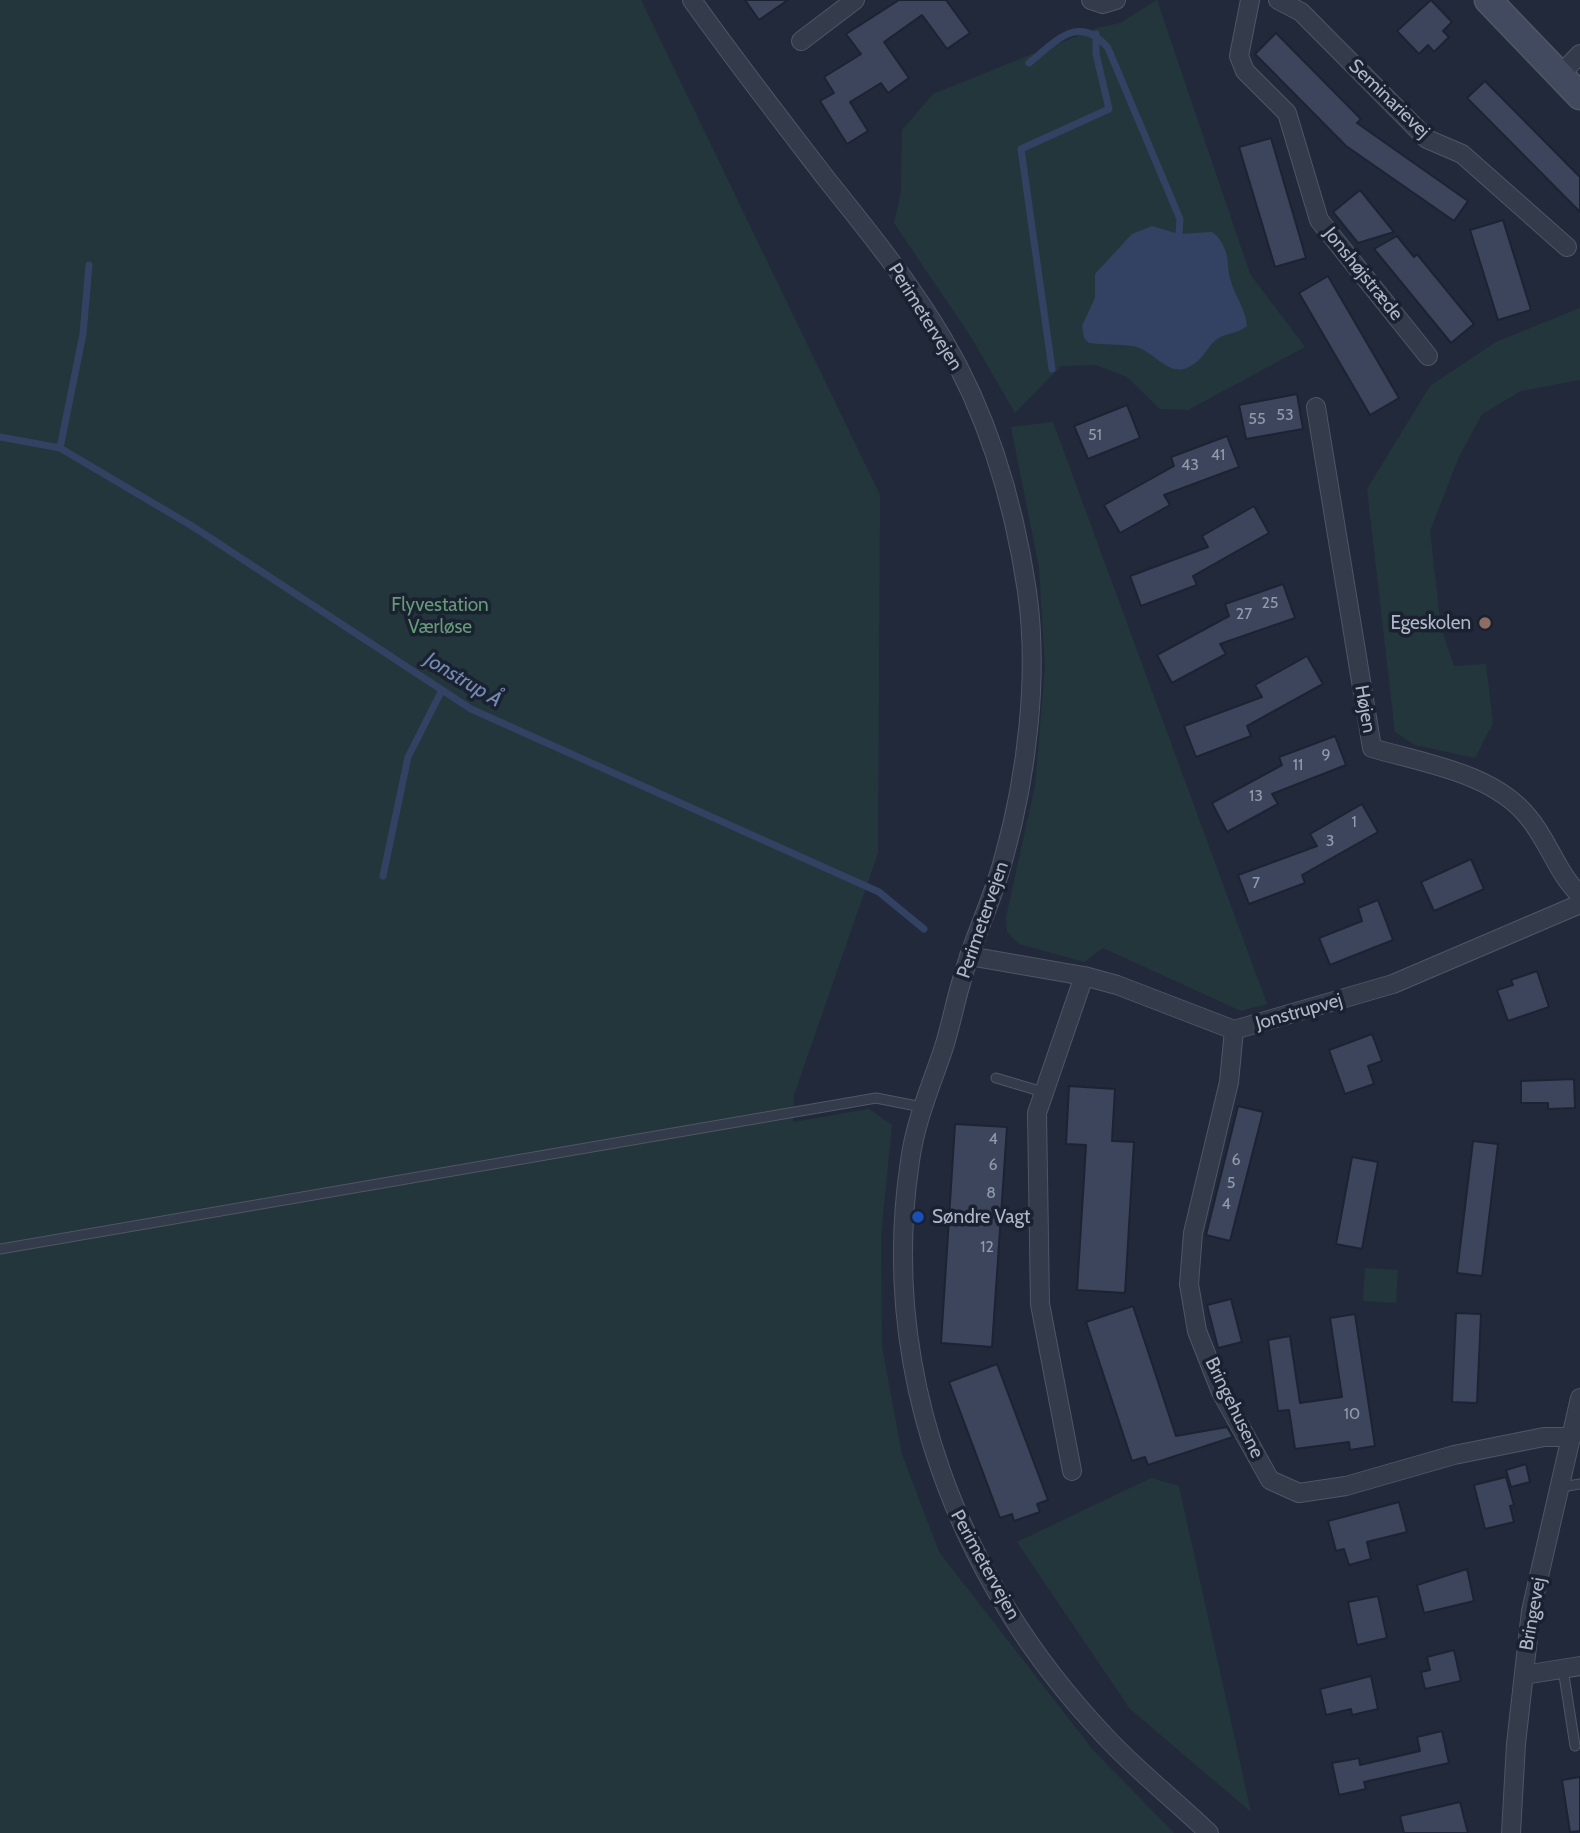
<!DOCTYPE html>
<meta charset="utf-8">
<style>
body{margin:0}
canvas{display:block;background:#21293b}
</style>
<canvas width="1580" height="1833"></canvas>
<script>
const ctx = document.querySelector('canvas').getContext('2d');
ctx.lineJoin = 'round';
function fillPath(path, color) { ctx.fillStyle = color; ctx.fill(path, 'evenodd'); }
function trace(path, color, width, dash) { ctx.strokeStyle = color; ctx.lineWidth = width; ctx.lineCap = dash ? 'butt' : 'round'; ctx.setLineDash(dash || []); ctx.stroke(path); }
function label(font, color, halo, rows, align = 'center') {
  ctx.font = font + ' Cabin,sans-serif'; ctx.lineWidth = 7; ctx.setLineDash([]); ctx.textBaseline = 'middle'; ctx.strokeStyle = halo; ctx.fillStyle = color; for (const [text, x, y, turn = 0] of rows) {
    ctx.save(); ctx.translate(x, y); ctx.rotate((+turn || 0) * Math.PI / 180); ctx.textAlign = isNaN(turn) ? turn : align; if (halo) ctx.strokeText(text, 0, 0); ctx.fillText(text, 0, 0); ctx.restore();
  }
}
fillPath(new Path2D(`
 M0,0H641L880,495L878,853L794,1095L793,1122L869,1109L892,1125L881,1236L882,1347L902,1454L939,1552L1093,1750L1174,1833H0Z
 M1157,0L1250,274L1305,347L1188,410L1160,409L1127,377L1096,365L1061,366L1015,413L971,337L894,223L901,192L902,130L933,94L1097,28L1120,23Z
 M1580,308V380L1521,391L1482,414L1458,459L1430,531L1441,628L1454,666L1486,664L1493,723L1475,758L1415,745L1395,732L1367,489L1430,386L1496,342Z
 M1053,422L1267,1004L1241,1011L1103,948L1084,962L1019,944L1007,932L1006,917L1035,786L1045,666L1039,567L1011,427Z
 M1365,1268L1398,1270L1396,1303L1363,1301Z
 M1151,1478L1179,1486L1251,1812L1130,1709L1017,1542Z`), '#23363c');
fillPath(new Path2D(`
 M1152,226L1179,234L1212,232C1219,237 1222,242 1225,250C1229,259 1227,269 1230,278C1234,295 1246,309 1247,326C1238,334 1226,333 1217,339C1208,346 1204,357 1195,363C1170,383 1157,351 1133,346C1119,344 1103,345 1089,343L1084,338L1082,326L1095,298V274L1132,234Z`), '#334263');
trace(new Path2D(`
 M1029,63C1056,41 1079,13 1108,48L1180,219L1179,234
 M1052,369L1021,149L1109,109L1096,54V34
 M0,437L60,448L192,526L471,709L879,892L924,929
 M60,448L83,334L89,265
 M383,876L408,757L442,690`), '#334263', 7);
const building = new Path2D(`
 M745,0H788L759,20Z
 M899,0H946L970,33L947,49L922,15L884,42L909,78L888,93L881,83L850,102L868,131L847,144L820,101L834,93L824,77L861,54L846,34Z
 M1431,0L1452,22L1443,31L1449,37L1434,52L1428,45L1419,54L1397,31Z
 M1276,33L1361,119L1357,123L1468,201L1454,221L1346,146L1255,54Z
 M1485,81L1580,177V212L1467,98Z
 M1271,138L1306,258L1275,267L1239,147Z
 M1360,190L1394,232L1358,243L1333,212Z
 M1503,220L1531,310L1498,320L1470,230Z
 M1397,236L1414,257L1417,254L1474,324L1451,343L1374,249Z
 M1328,276L1399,398L1370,415L1299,293Z
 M1297,394L1303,429L1246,439L1239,405Z
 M1127,405L1140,438L1088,459L1074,426Z
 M1227,436L1239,467L1164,495L1170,505L1120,533L1104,505L1174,466L1171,457Z
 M1254,506L1269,533L1193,576L1197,585L1141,606L1130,576L1208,547L1202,536Z
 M1283,584L1295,618L1220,644L1226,654L1172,683L1157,655L1229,616L1225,604Z
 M1307,656L1323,684L1247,726L1251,736L1196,757L1184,726L1262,697L1255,685Z
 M1335,736L1346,765L1272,794L1278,804L1227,832L1212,803L1282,765L1279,757Z
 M1362,804L1378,832L1302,875L1305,883L1249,904L1238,875L1317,846L1310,834Z
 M1471,859L1484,889L1434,911L1421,882Z
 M1378,900L1393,940L1330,965L1319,938L1362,921L1358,908Z
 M1537,971L1549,1007L1508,1021L1497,990L1513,985L1511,980Z
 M1372,1034L1382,1061L1368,1066L1374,1084L1345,1094L1329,1050Z
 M1574,1079L1575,1108L1548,1109V1103H1521V1081Z
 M1069,1086L1115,1089L1112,1141L1134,1142L1125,1293L1077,1290L1086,1145L1066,1144Z
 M1238,1106L1263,1112L1230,1241L1206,1235Z
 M955,1124L1007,1127L992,1347L941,1343Z
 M1473,1141L1498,1144L1482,1276L1457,1273Z
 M1352,1157L1378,1162L1362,1249L1336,1244Z
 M1231,1299L1242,1342L1218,1348L1207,1305Z
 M1133,1306L1176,1436L1227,1427L1233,1437L1148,1465L1145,1457L1132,1461L1086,1322Z
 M1456,1313L1481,1314L1477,1403L1452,1402Z
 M1355,1314L1375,1446L1350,1450L1349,1442L1295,1449L1289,1410L1278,1411L1268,1340L1290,1336L1300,1403L1342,1397L1330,1318Z
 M997,1364L1048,1500L1037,1504L1040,1512L1014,1521L1012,1514L1000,1518L949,1382Z
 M1526,1464L1530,1482L1511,1487L1506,1470Z
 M1506,1477L1514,1505L1510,1506L1514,1522L1485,1529L1474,1485Z
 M1399,1502L1407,1532L1367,1542L1371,1559L1349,1565L1344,1549L1336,1551L1328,1521Z
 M1467,1569L1474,1601L1424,1613L1417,1585Z
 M1378,1596L1387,1638L1357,1645L1348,1602Z
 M1454,1650L1461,1681L1425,1689L1421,1672L1430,1670L1427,1657Z
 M1371,1676L1378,1709L1352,1715L1351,1709L1326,1715L1320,1689Z
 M1442,1731L1449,1763L1364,1782L1366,1789L1339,1795L1332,1763L1359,1758L1360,1765L1420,1751L1417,1737Z
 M1580,1777V1831L1570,1832L1562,1780Z
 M1460,1802L1468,1833H1404L1400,1816Z`);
fillPath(building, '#3c455b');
trace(building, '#1c2332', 2);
const lane = new Path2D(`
 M996,1078L1043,1092
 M0,1249L876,1098L922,1107
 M1562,1487L1580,1484
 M1563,1669L1575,1746`);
const street = new Path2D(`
 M692,0C736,62 782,121 828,181C869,232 910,283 943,339C988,415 1014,504 1027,591C1039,675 1027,775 1004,857C993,900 972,940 961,983C954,1006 950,1030 942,1053C930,1088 915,1123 910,1161C878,1373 959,1581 1104,1735C1136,1770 1175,1800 1209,1833
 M1091,0L1103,4L1116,0
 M1250,0L1239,56L1245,71L1287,113L1319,220L1428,356
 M1278,0L1301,12L1427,139L1462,154L1567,247
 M801,41L855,0
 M1560,75L1580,54
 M1316,407L1372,748C1423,763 1494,773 1529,818C1549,842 1557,873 1580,895
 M969,956L1084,976L1117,985L1234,1030L1393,984L1580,904
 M1234,1030L1229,1082L1193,1233L1189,1284L1197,1331L1221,1392L1270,1480L1299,1493L1346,1486L1454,1455L1544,1437H1572
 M1072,1471L1040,1304L1037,1113L1084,976
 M1524,1675L1580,1666
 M1511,1833L1516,1744L1531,1611L1580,1398`);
const secondary = new Path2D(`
 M1488,0L1580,96`);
trace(lane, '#4f5666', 11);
trace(street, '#4f5666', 20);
trace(secondary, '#4f5666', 29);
trace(lane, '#343b4b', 9);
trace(street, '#343b4b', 18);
trace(secondary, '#424a5f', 26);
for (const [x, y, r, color] of [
 [1485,623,7,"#8d6e63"],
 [918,1217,7,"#1a4fb4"]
]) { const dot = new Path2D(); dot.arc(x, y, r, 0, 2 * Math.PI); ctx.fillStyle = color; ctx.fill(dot); trace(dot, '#1a2130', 2.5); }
label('16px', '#929aac', null, [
 ["53",1285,415],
 ["55",1257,419],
 ["51",1095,435],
 ["41",1218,455],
 ["43",1190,465],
 ["25",1270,603],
 ["27",1244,614],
 ["9",1326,755],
 ["11",1298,765],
 ["13",1256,796],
 ["1",1354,822],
 ["3",1330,841],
 ["7",1256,883],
 ["4",993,1139],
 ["6",1236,1160],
 ["6",993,1165],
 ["5",1231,1183],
 ["8",991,1193],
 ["4",1226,1204],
 ["12",987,1247],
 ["10",1352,1414]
]);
label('19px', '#afb6c7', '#1a2130', [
 ["Seminarievej",1389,99,44],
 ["Jonshøjstræde",1363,274,51],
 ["Perimetervejen",925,317,58],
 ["Højen",1365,709,80],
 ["Perimetervejen",983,920,-71],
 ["Jonstrupvej",1299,1012,-16],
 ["Bringehusene",1234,1408,64],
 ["Perimetervejen",985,1565,61],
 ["Bringevej",1533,1614,-80]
]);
label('19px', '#659a77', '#1a2130', [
 ["Flyvestation",440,605],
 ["Værløse",440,627]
]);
label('19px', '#afb6c7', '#1a2130', [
 ["Egeskolen",1471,623],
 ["Søndre Vagt",932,1217,"left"]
], 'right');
label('italic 21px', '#7589b1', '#1a2130', [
 ["Jonstrup Å",463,680,31]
]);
</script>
